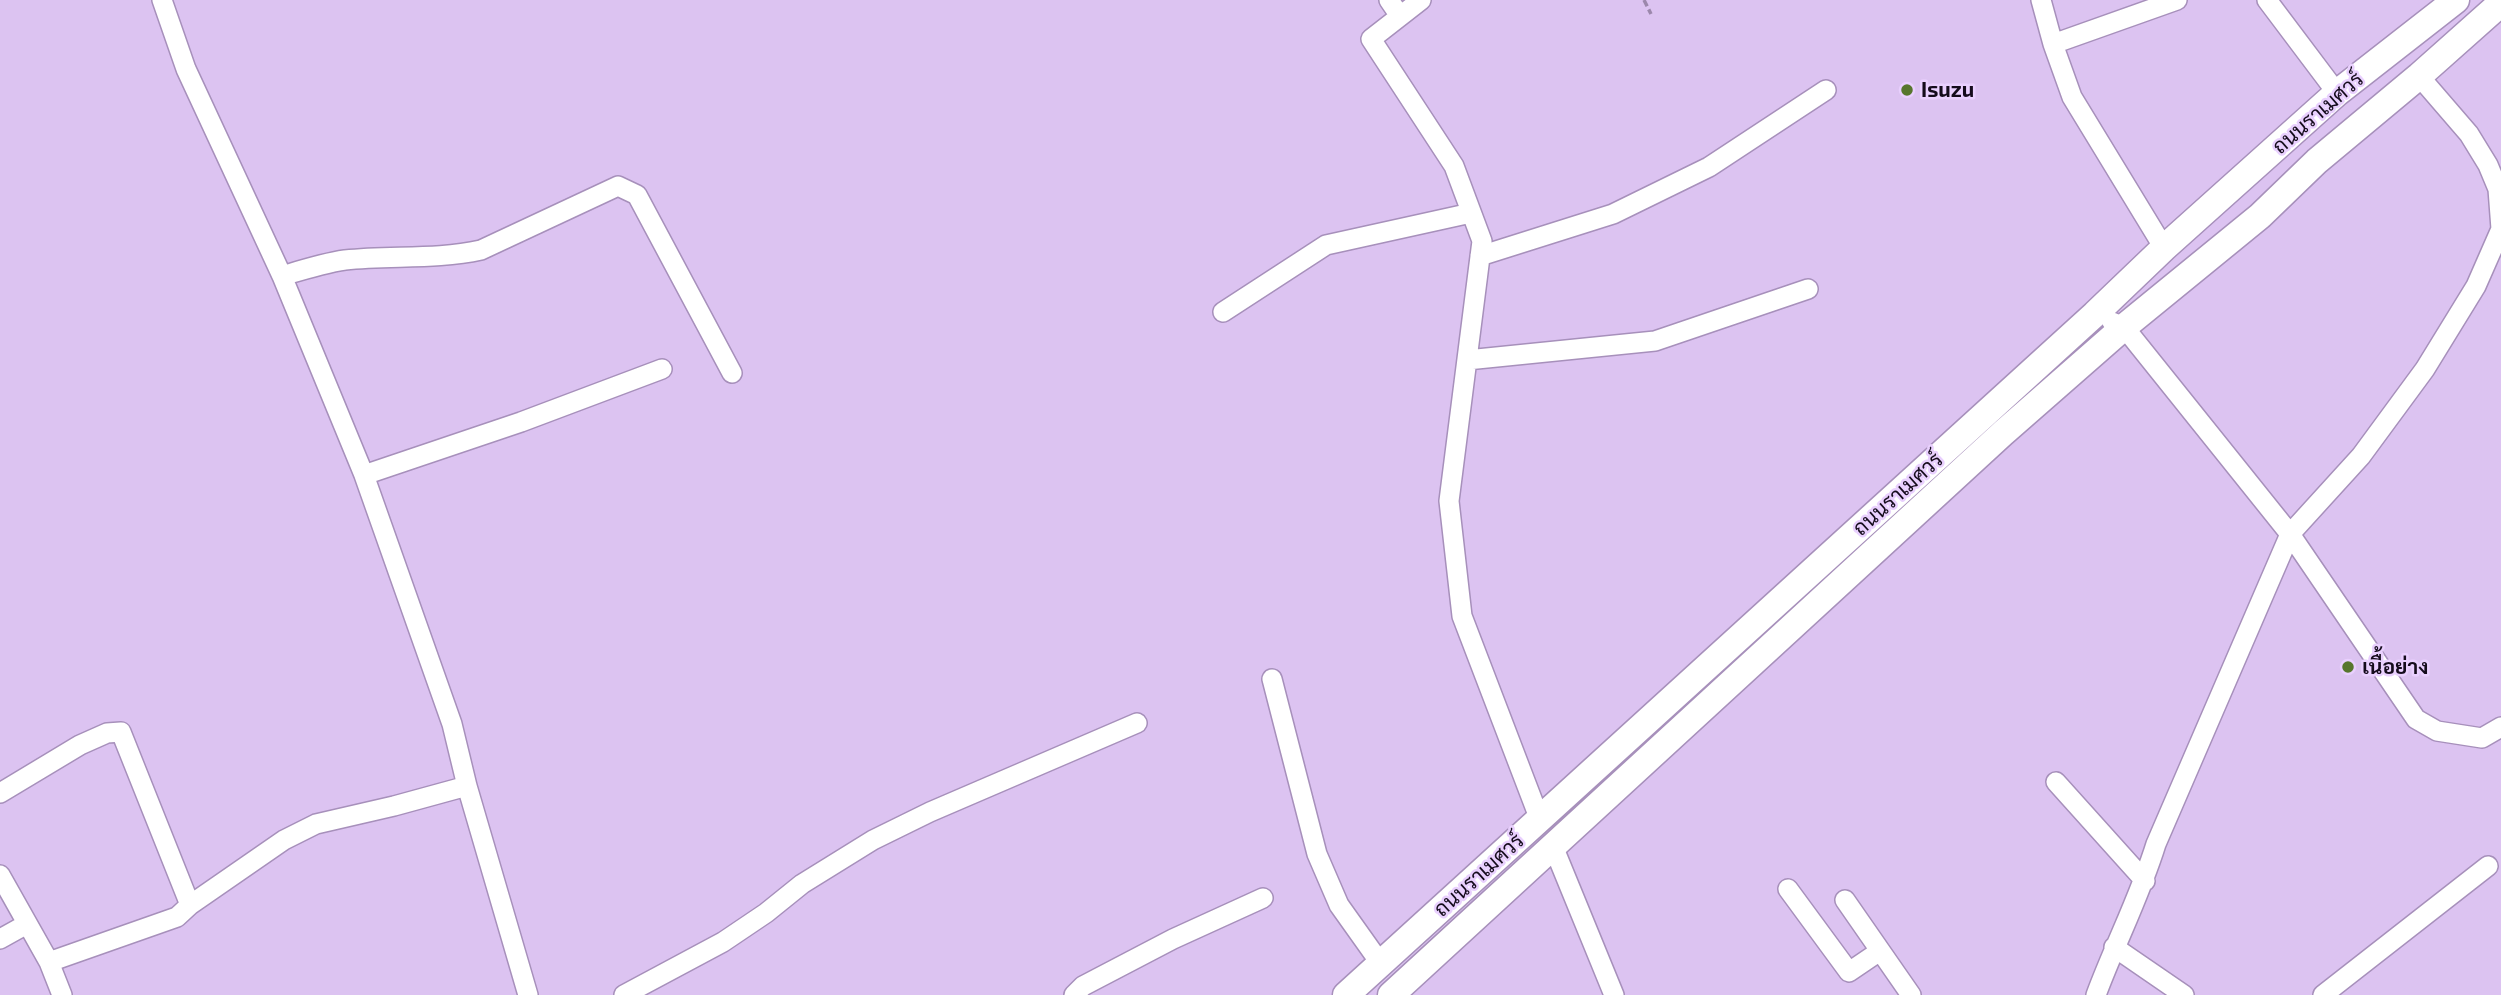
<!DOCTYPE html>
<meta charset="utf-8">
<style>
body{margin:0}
canvas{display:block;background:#dcc3f1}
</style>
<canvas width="2501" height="995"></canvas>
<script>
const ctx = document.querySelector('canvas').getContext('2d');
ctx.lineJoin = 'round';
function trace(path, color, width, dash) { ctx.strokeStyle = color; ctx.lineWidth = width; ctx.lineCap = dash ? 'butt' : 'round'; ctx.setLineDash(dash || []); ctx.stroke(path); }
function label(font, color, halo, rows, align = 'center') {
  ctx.font = font + ' "Exo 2",Sarabun,sans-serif'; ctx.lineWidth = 5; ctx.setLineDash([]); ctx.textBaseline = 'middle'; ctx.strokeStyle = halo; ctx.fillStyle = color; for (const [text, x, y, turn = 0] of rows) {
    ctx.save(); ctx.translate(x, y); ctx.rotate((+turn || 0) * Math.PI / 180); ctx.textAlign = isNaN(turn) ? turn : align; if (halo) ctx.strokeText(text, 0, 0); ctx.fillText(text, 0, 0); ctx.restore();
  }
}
const street = new Path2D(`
 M162,0L186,69L282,276L364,475L452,724L467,786L528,995
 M1389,0L1400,16
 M1421,0L1371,39L1454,166L1482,241L1449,501L1462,616L1540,820
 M2041,0L2053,44L2072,97L2164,248
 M2267,0L2337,93
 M2053,44L2177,0
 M1480,256L1613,214L1709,167L1826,90
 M282,276C302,270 324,263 345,260C391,255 436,260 481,250L618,186L637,195L732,373
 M1223,312L1326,245L1471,213
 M2112,322L2124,327L2290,534L2416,719L2437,731L2482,738L2501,727
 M1467,360L1655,341L1808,289
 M364,475L521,422L662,369
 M1272,679L1317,854L1339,905L1381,964
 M2056,782L2145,881
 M0,793L80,745L107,733L121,732L190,905
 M1553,846L1614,995
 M0,875L49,962L62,995
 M1788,889L1849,972L1880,951
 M1845,900L1911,995
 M0,939L27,924
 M2114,947L2184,995
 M49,962L177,917L190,905L284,840L316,824L394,806L467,786
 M624,995L723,942L766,913L802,884L873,840L930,812L1137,723
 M1074,995L1083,986L1173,939L1263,898
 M2096,995C2115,944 2140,896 2156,844L2290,534L2361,456L2425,369L2476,286L2501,229L2498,189L2488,165L2469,134L2419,76
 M2323,995L2488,866`);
const secondary = new Path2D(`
 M1346,995L2095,314L2164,248L2337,93L2456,0
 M1391,995L2003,433L2124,327L2260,216L2317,161L2419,76L2501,3`);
trace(street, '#a790bb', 22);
trace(secondary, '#a790bb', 29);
trace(new Path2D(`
 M1644,0L1651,14`), '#9c88ac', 3.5, [7, 3.5]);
trace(street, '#fff', 19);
trace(secondary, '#fff', 26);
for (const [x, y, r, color] of [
 [1907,90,7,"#57762d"],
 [2348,667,7,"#57762d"]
]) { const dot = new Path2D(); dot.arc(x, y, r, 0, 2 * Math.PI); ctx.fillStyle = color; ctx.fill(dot); trace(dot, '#e9d0fe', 2.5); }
label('bold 21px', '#150c1c', '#e9d0fe', [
 ["Isuzu",1921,90],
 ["เนื้อย่าง",2362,667]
], 'left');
label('21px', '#150c1c', '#e9d0fe', [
 ["ถนนราเมศวร์",2318,113,-41],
 ["ถนนราเมศวร์",1898,494,-42],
 ["ถนนราเมศวร์",1479,875,-42]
]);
</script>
